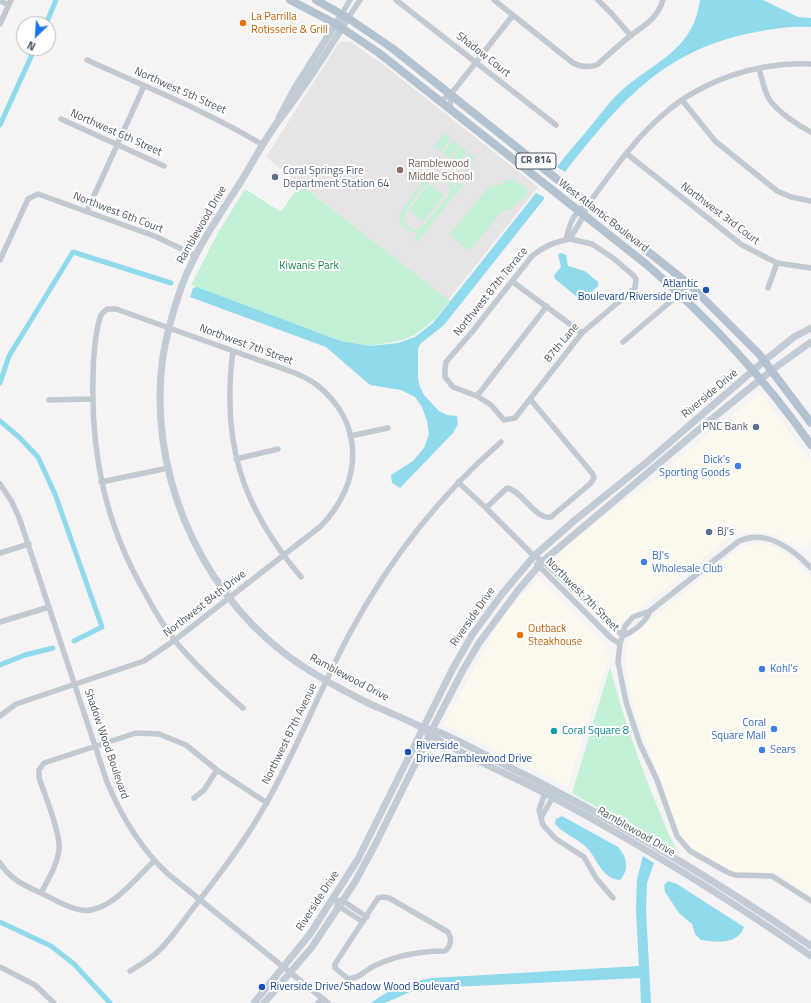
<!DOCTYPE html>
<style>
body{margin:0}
#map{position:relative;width:811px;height:1003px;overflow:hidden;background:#f5f3f3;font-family:"Titillium Web",sans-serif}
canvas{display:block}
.north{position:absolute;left:16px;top:16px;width:40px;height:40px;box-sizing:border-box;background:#fff;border:1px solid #b7bbc0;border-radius:50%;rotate:205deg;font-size:11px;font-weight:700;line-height:16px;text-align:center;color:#4a5661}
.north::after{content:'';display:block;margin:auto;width:14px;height:18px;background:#1a73e8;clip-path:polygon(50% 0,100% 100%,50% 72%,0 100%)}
</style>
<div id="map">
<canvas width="811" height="1003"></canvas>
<div class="north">N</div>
</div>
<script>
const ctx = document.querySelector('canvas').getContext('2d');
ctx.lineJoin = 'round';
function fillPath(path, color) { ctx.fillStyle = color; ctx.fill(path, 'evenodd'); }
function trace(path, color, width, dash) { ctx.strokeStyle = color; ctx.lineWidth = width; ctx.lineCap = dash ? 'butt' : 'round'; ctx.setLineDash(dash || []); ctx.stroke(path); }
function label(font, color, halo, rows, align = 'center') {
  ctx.font = font + ' "Titillium Web",sans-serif'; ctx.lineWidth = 4; ctx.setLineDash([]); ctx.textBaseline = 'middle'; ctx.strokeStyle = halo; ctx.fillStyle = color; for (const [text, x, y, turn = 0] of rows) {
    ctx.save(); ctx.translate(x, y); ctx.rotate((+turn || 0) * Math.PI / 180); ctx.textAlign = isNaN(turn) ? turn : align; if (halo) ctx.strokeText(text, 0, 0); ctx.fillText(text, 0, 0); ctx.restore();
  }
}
fillPath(new Path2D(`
 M761,393L811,463V539L806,547L799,548L780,537L765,532H743L723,542L621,624L616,622L557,563L563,549L612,510L662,474L710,432Z
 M759,543L776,548L788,555L811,577V895L776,873L733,872L708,859L689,846L680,834L633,708L626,666L625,655L628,642L635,632L741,547Z
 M538,578L603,643L609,656L568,786L444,724L503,615Z`), '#fdf9ef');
fillPath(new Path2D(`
 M342,41L351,42L385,66L538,187L448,300L266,157L338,44Z`), '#e6e4e5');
fillPath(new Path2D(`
 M445,133L451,138L441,152L434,147Z
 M453,140L459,145L449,158L443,153Z
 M461,146L467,151L457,164L451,159Z
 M469,153L475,158L465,171L459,166Z
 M438,174L449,179L454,188L459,182L463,185L417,242L414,239L418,233L408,231L401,224L399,216L403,207L426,178ZM434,179C442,178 451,183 449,193C447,199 440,206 436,211C429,220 414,242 404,220C403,210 425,183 434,179Z
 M506,180H514L526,188L527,195L509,210H503L469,251L449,235L491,184L495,187Z
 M300,184L450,301L435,319L415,335L403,340L370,346L341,341L191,285L218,233L245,189L281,212Z
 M429,184L444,195L423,222L409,210Z
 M610,667C622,713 637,757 655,801C663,819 669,837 679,854L572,793Z`), '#c3f1d5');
fillPath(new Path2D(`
 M700,0H763L798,17L811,18V27C790,26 771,29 751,33C661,51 618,105 565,172L557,167C567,153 579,141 590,127C599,117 607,104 617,95C651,62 693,53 700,0Z
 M536,193L544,197V199L444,325L420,344L418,349V379L420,387L424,395L439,411L447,415L457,416L458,424L453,433L400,488L392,483L391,475L413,461L424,448L429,434L427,421L422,407L415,397L401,390L370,385L326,347L190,297L193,288L197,287L341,341L370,346L398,343L415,337L433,323Z
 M562,253L566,255L568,266L585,271L598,282V286L585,298L576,296L555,279L554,275L561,267L558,254Z
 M562,816L618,847C627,857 630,869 620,880C600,878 598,858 585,846C575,837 564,834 555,824L556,819Z
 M643,856L654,863L647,883L646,911L651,1003H641L640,978L431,988L410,992L385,1003H371C393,987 406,983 432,978L639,966L636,910L637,879Z
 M668,881L677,884L744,927C738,945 716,942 701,940L695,934L692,924L679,913L665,892L664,885Z`), '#90daee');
trace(new Path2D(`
 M46,24L56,0
 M0,125L35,48
 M0,383L9,356L73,252L171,283
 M0,421L19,437L38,457L55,494L102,627L74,641
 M0,665L25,655L53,648
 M0,922L51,946L74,964L110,1003`), '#90daee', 5);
trace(new Path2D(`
 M396,0L556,125
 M494,0L573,63C581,67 588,68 597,65C608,55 619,45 630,36C645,25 657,19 663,0
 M598,0L613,15L631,36
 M0,1L9,5
 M342,14L350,0
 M348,18L360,0
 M0,24L11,0
 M87,60C146,87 207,111 263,145
 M759,69C762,78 764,90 769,99C778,112 797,125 811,132
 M682,100L715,141L777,191L791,197L811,201
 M440,101L451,94L513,15
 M450,109L451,94
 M61,119L164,166
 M627,154L742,245L777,263L811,268
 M87,211L144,86
 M570,239L592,244L613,258L633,275L636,279L635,288L582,333L515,418L504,420L491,405L477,396L453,387L445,377V370L446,362L472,332L532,256C544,246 555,242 570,239Z
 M570,239L584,215L589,203C612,172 634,139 664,114C702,80 760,61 811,64
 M566,240C570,222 573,213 589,203
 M0,260L28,199L38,194L157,237L196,256
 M513,282L582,333
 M768,288L777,263
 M623,342L690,285
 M233,351C221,443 242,507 301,577
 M477,396L547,306
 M49,400L92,399
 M350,436L388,428
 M236,459L278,449
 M101,482L168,468
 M458,482L486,508L534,556L543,561L623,636
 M0,484L12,502L20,520L107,782C122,818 140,848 168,874L328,1003
 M486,508L507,488C523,491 535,520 551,517L591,483L594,478L592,473L530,399
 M0,553L29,544
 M537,564L611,638L620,644
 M811,568C793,549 766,529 739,541L650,611L633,617L625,626L620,644L618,662L626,702L640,744L657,780L677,836L690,851L727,872L735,875L772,876L811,901
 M0,622L49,607
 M623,636C634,631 645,623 650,611
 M0,716L16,704L144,661L175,640L321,526C362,484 366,424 317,385C299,372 274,366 253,358C207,342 162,325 116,309H107C105,311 102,313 101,315C95,331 93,361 93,378C91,457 106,525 145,593C154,610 164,627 176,642C196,666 219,687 243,708
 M546,790L539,810L543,825L556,839L584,857L596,878L613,898
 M194,798L204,790L217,770
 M542,816L554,795
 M0,863C10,879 25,886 41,893C54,899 67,908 81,910C108,915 136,878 154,861
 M41,893C48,880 57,865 59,850C61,833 44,794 39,777V770L44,763L136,733L159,734L186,745L217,770L267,803
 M383,897L389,898L448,932C452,939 451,946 445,951C420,951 397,955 374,966C365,970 357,981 347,978L335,968V964L378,898Z
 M333,900L343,901L367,917
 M337,905L363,922
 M0,967L35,985L54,1003
 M130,971C138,966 147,961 154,955C171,941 184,919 198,902C223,870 248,837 267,802C298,747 321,687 351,631C390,559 439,496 501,442
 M318,1003L322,998`), '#c1cad2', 5.5);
trace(new Path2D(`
 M348,18C326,54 303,89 277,123C262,143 252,165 238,186C218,217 196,249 182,285C174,308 167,332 163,356C147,466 196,585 284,653C310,673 340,689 370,704C386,711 403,718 419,726C424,730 429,735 435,738C473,760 515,777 554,798C643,846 729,899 811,956
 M279,118L295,88L342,14
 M429,729C442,731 483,754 497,761C607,815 711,877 811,946
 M254,1003L310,934L358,859L452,670L472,635L502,594L534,556L575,520L647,462L764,361L794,337L811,328
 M264,1003L312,947L355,882L375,845L435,724L463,670L479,643L519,589L543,561L702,427L772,370L811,342`), '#c1cbd6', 7);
trace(new Path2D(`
 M290,0L336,24L379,53L646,264C708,318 764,377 811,445
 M316,0L348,18L392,48L690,285L759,354L811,423`), '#b3c2d1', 8);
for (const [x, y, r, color] of [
 [243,23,4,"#e8710a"],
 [400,170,4,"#8d6e63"],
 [275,177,4,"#5c6f8a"],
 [706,290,4,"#1a4fb4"],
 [756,427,4,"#5c6f8a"],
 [738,466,4,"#3f7fe0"],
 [709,532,4,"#5c6f8a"],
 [644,562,4,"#3f7fe0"],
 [520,635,4,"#e8710a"],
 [762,669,4,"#3f7fe0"],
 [774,729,4,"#3f7fe0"],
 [554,731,4,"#0f9aa8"],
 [762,750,4,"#3f7fe0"],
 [408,752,4,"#1a4fb4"],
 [262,987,4,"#1a4fb4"]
]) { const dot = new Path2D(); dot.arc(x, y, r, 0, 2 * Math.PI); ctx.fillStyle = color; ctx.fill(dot); trace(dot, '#fff', 1.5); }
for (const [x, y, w] of [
 [536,161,40]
]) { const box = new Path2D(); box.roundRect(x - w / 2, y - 8, w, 16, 3); ctx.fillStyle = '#fff'; ctx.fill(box); trace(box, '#4a5661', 1); }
label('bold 10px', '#4a5661', null, [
 ["CR 814",536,161]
]);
label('11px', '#c56008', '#fff', [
 ["La Parrilla",251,17],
 ["Rotisserie & Grill",251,30],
 ["Outback",528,629],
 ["Steakhouse",528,642]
], 'left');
label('11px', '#4a5661', '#fff', [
 ["Shadow Court",483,55,38],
 ["Northwest 5th Street",180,91,24],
 ["Northwest 6th Street",116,133,24],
 ["Northwest 6th Court",118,213,21],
 ["Northwest 3rd Court",720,214,37],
 ["West Atlantic Boulevard",603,216,38],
 ["Ramblewood Drive",202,225,-60],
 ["Northwest 87th Terrace",491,292,-51],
 ["87th Lane",562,343,-50],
 ["Northwest 7th Street",246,345,20],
 ["Riverside Drive",710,394,-40],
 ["Northwest 7th Street",582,595,45],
 ["Northwest 84th Drive",205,604,-38],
 ["Riverside Drive",473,617,-55],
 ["Ramblewood Drive",349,678,28],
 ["Northwest 87th Avenue",290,734,-64],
 ["Shadow Wood Boulevard",106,744,71],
 ["Ramblewood Drive",636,832,30],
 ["Riverside Drive",318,901,-57]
]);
label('11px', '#785e54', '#fff', [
 ["Ramblewood",408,164],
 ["Middle School",408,177]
], 'left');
label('11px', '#4e5e75', '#fff', [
 ["Coral Springs Fire",283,171],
 ["Department Station 64",283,184],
 ["PNC Bank",748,427,"right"],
 ["BJ's",717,532]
], 'left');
label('11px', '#17864f', '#fff', [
 ["Kiwanis Park",309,266]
]);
label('11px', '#164399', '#fff', [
 ["Atlantic",698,284,"right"],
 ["Boulevard/Riverside Drive",698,297,"right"],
 ["Riverside",416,746],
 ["Drive/Ramblewood Drive",416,759],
 ["Riverside Drive/Shadow Wood Boulevard",270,987]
], 'left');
label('11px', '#366cbe', '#fff', [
 ["Dick's",730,460,"right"],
 ["Sporting Goods",730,473,"right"],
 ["BJ's",652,556],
 ["Wholesale Club",652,569],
 ["Kohl's",770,669],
 ["Coral",766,723,"right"],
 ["Square Mall",766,736,"right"],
 ["Sears",770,750]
], 'left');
label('11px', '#0d838f', '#fff', [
 ["Coral Square 8",562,731]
], 'left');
</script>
